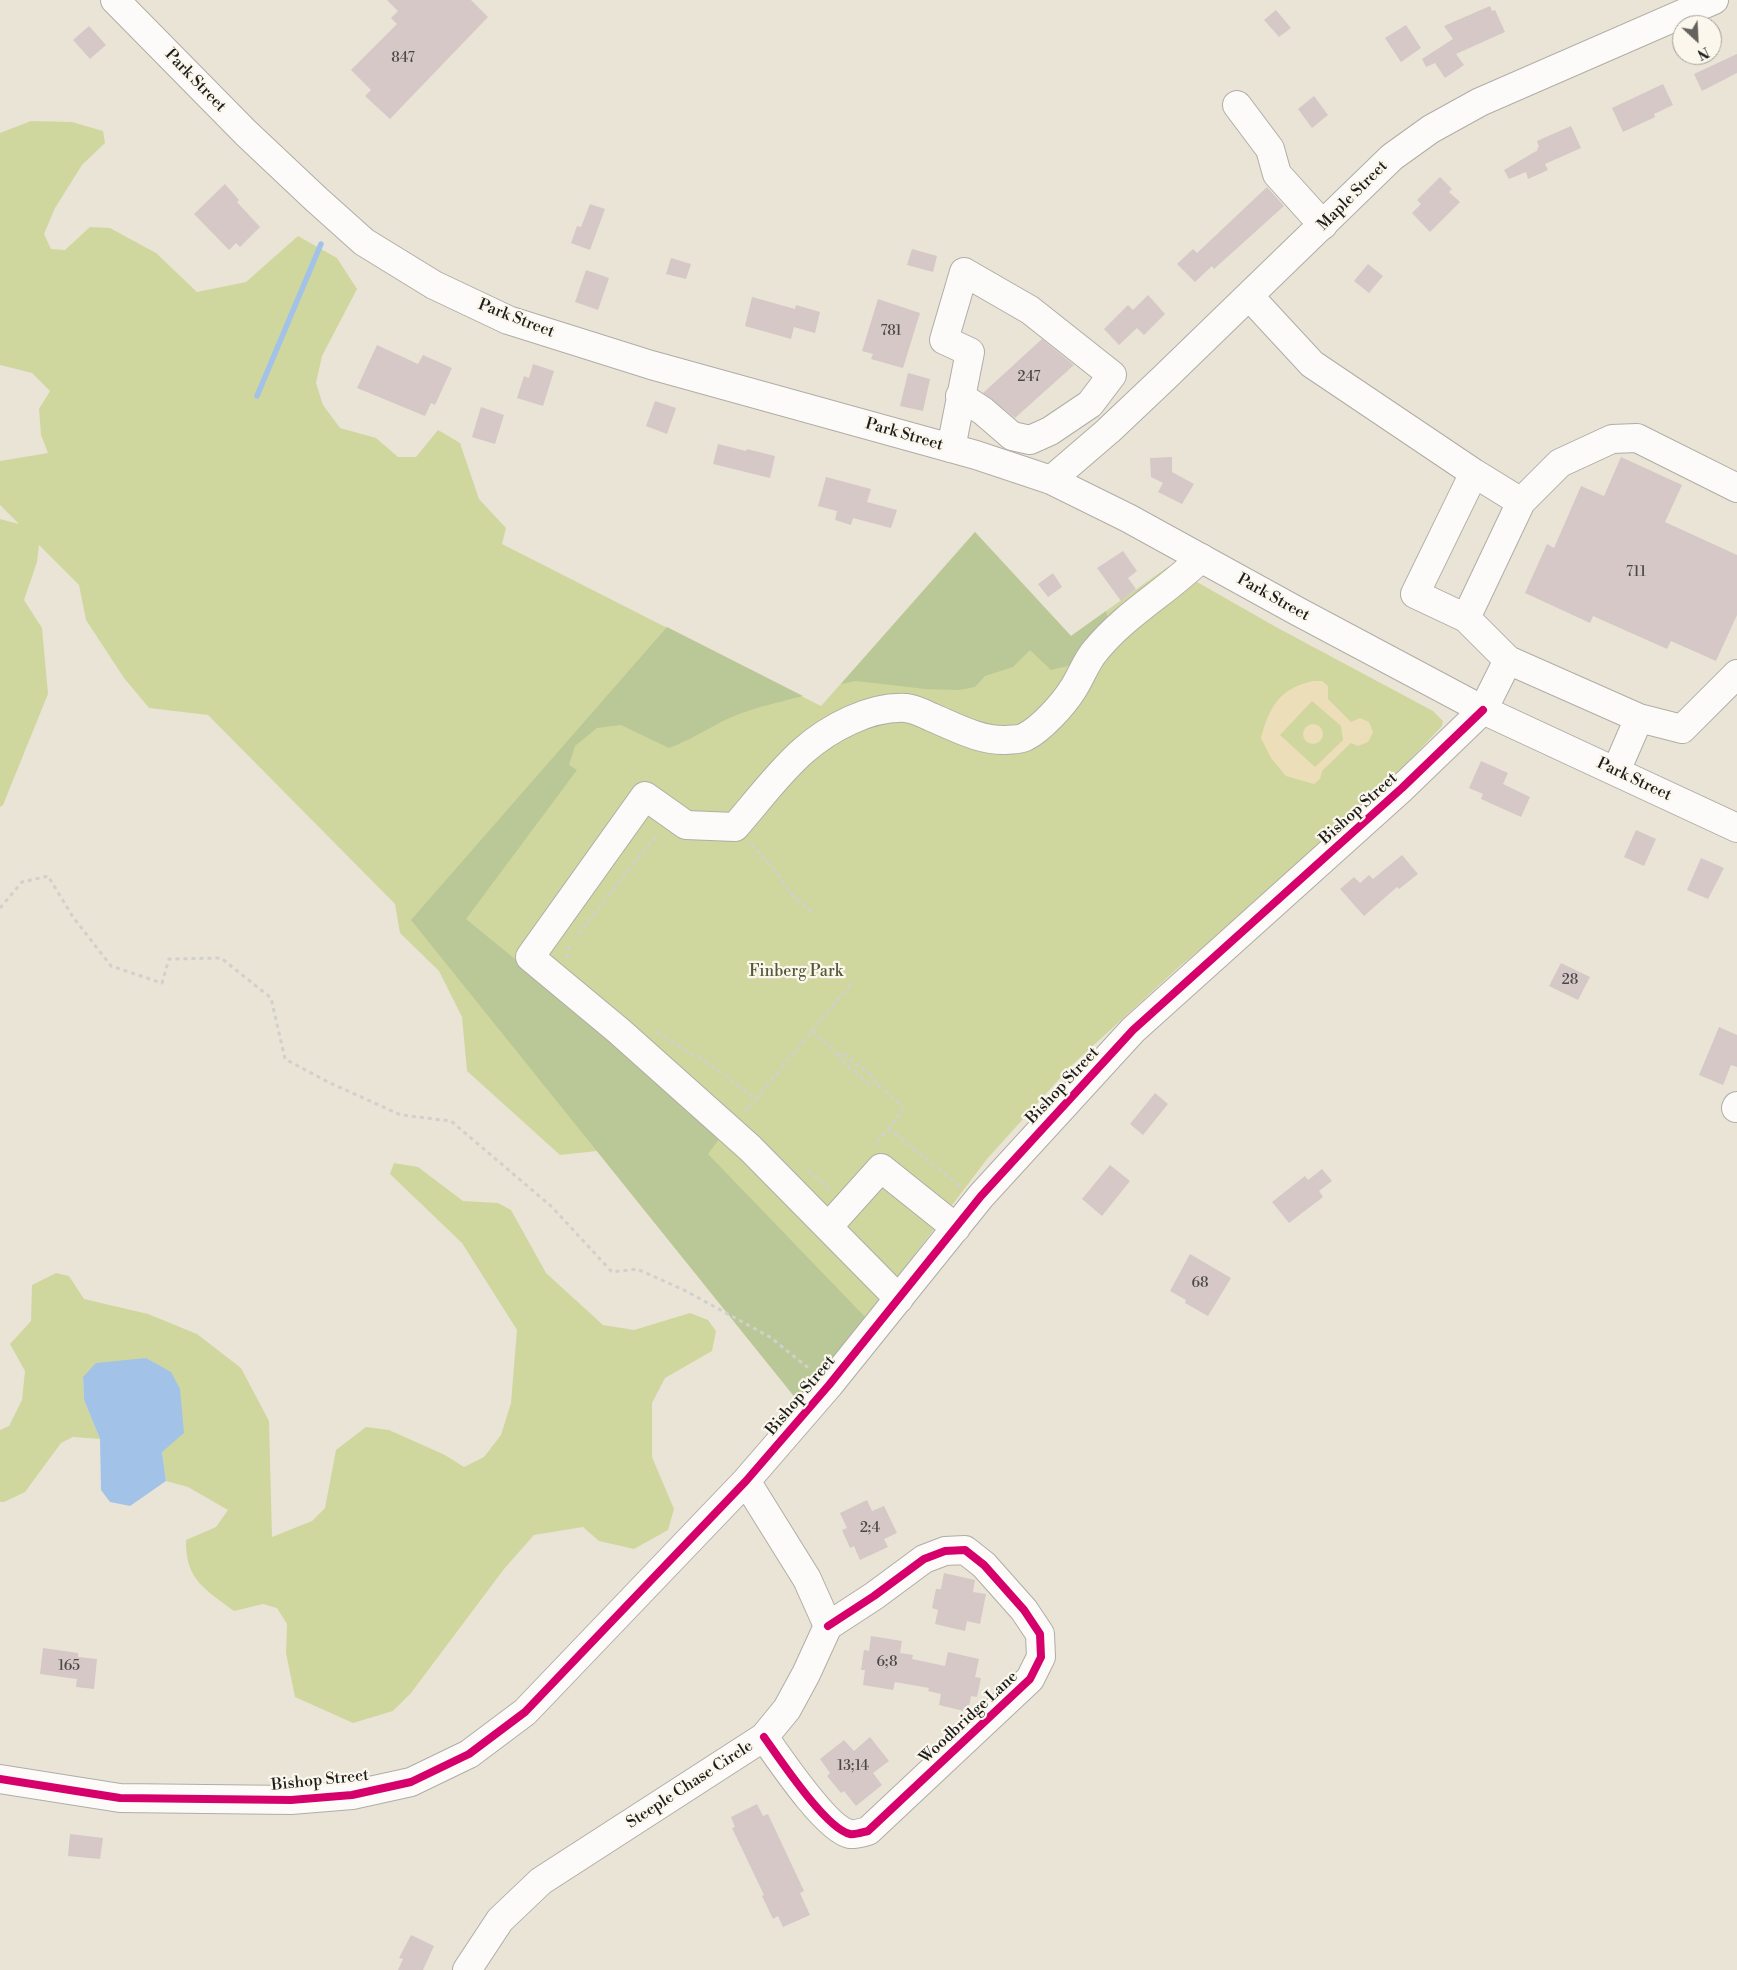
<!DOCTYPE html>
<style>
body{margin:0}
#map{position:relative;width:1737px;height:1970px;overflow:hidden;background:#eae4d7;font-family:"Libre Bodoni",serif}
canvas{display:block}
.north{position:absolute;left:1672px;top:15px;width:50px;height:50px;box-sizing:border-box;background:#fbf7ec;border:1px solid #a29f99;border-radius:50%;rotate:155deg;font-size:14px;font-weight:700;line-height:20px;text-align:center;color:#1c1c1c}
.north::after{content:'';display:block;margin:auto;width:18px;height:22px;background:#64625d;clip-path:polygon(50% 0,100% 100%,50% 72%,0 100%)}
</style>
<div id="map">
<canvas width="1737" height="1970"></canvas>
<div class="north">N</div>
</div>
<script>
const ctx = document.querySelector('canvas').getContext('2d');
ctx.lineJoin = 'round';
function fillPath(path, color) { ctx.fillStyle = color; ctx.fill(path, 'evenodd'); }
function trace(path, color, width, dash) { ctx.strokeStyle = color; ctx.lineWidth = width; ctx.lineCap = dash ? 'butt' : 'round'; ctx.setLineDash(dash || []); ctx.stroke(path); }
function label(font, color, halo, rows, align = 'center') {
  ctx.font = font + ' "Libre Bodoni",serif'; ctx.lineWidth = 4.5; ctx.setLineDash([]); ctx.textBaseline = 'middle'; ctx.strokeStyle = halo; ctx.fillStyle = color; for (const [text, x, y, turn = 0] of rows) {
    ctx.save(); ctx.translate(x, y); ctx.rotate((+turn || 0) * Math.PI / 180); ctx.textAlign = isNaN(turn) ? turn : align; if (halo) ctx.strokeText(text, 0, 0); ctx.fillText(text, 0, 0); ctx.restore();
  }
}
fillPath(new Path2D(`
 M31,121L72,122L103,131L105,143L82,165L55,208L44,234L51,249L65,250L90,227L110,228L156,253L197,292L246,282L298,236L337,258L357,289L322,356L316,383L323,405L340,428L376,438L398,457H416L438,430L460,443L479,499L506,528L502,544L821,706L975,532L1071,636L1169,566L1276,627L1433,711L1443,721L1442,726L1392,779L1285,879L1179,967L1071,1066L987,1159L888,1290L821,1374L797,1400L597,1151L560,1155L467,1071L462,1017L439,971L400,933L395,904L208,715L149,708L124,678L86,620L79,585L39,545L37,562L24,600L42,628L48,694L3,805L0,807V519L19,524L0,505V461L48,453L41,435L39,409L50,391L32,373L0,365V133Z
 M394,1163L418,1167L463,1201L498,1203L511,1210L546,1273L603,1325L634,1330L690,1313L708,1320L716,1331L712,1351L665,1378L652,1403V1457L674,1509L668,1530L634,1549L599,1541L583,1527L534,1535L504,1569L411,1693L393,1711L353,1723L295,1697L286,1653L287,1624L277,1608L263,1604L234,1611C206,1590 185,1580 186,1540L216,1527L228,1510L188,1487L166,1481L162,1452L83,1377L84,1400L100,1439L73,1437L61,1443L25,1492L4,1502H0V1430L9,1426L22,1400L25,1371L10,1344L31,1321L32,1285L56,1273L69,1276L84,1299L148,1314L197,1334L241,1368L269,1421L272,1537L312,1521L325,1508L336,1450L366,1427L389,1430L445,1455L464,1467L484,1457L501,1435L511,1403L517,1330L462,1243L390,1174Z`), '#d0d79e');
fillPath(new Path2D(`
 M975,532L1071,636L1106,611L1108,620L1084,662L1051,670L1030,650L1013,667L985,676L975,687L959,690L925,689L856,681L841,684Z
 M667,627L803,696C776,703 746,709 721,722C704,731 688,741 669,748L621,725L597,728L575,746L569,765L577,770L466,919L725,1131L708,1154L866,1318L797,1400L411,920Z`), '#bac797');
fillPath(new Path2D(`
 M1313,681H1322L1328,686V699L1351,722L1360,718L1369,722L1373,732L1368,742L1358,746L1351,743L1322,771L1320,779L1314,784L1286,776L1271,758L1261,738C1269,707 1280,688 1313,681ZM1312,701L1341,726L1343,740L1315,767L1280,735Z
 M1303 734a10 10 0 1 1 20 0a10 10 0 1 1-20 0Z`), '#ecdeb8');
fillPath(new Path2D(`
 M146,1358L171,1372L180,1389L184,1433L162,1452L166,1481L130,1506L110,1502L101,1490L100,1439L84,1400L83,1377L96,1363Z`), '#a3c2e7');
trace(new Path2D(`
 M257,396L321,244`), '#a3c2e7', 5.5);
fillPath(new Path2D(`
 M387,0H471L488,17L390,119L365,96L371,90L351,70L397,24L391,18L398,11Z
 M1490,6L1492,11L1495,10L1505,32L1456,54L1464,65L1445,78L1435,63L1426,67L1422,59L1453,39L1444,26Z
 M1276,10L1291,28L1279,37L1264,20Z
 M1406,25L1421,48L1401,62L1385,38Z
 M89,26L106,45L90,59L73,40Z
 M1737,54V73L1702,91L1694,74Z
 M1663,84L1673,105L1654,114L1655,117L1623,132L1612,108Z
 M1314,96L1328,115L1312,128L1298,109Z
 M1571,126L1581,148L1545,164L1548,170L1528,179L1526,172L1509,179L1504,170L1538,150L1537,148L1539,147L1537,141Z
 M1440,177L1452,189L1449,192L1460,202L1430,232L1412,213L1421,204L1417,200Z
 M225,184L239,200L237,202L260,227L240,247L236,243L229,250L194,214Z
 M1267,187L1284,206L1214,269L1212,266L1195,282L1177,264L1193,249L1197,253Z
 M590,204L605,209L590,250L571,243L577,226L581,227Z
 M912,249L937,256L933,272L907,265Z
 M671,258L691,264L686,279L666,274Z
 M1368,264L1383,276L1369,293L1354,281Z
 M586,270L609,278L598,310L575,302Z
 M1148,295L1165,314L1144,335L1137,328L1119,345L1104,329L1128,305L1133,310Z
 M752,297L795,309L796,305L820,312L815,333L794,327L791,339L745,326Z
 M878,299L920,313L903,368L871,359L873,354L862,351Z
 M1042,339L1074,365L1015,418L983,393Z
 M377,345L418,364L423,355L452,368L435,405L431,403L425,416L357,388Z
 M533,364L554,371L543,406L517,398L524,376L529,378Z
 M908,373L930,379L923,411L900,406Z
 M655,401L676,408L667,434L646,426Z
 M481,407L504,415L495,444L472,437Z
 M718,444L746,451L747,449L775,456L770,478L713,464Z
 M1172,457V472L1194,484L1182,504L1158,492L1163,483L1151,477L1150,458Z
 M1621,457L1682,485L1665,522L1737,555V615L1716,661L1671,641L1667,649L1593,616L1590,623L1525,593L1547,544L1554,548L1581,486L1604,496Z
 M826,477L871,489L867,502L897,510L891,528L853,518L851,525L835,520L837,511L818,506Z
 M1123,551L1137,571L1128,578L1136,589L1121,601L1097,568Z
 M1053,573L1062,587L1048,597L1038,584Z
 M1481,761L1508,773L1503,784L1530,797L1521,817L1481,799L1483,794L1469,788Z
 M1636,830L1656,839L1644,866L1624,857Z
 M1402,855L1418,874L1399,889L1397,887L1364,916L1340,889L1354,877L1360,883L1369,875L1373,879Z
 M1701,858L1724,868L1708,899L1687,890Z
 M1561,963L1590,977L1578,1000L1549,986Z
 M1719,1027L1737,1035V1067L1731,1065L1723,1085L1699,1075Z
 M1155,1093L1168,1104L1143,1135L1130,1124Z
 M1110,1165L1130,1181L1102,1216L1082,1199Z
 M1322,1169L1332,1181L1319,1191L1323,1197L1289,1223L1272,1202L1305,1176L1308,1180Z
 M1190,1254L1231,1278L1208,1316L1185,1303L1186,1300L1170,1291Z
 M867,1500L872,1511L884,1506L897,1533L884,1539L888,1547L860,1560L854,1546L850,1548L842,1530L847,1528L840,1513Z
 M944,1573L975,1580L973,1592L986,1594L980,1624L967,1621L965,1631L935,1624L938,1610L932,1608L936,1589H941Z
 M871,1636L902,1641L900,1653L913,1655L912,1659L945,1666L948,1652L979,1659L975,1677L981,1678L977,1697L971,1696L968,1712L939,1705L941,1694L928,1691L929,1688L895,1682L893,1690L863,1685L865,1670H861L864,1650L869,1651Z
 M43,1648L78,1653V1657L97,1659L94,1689L76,1687L77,1679L40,1674Z
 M870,1737L889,1761L873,1773L882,1785L856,1806L844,1791L841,1793L827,1776L830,1773L820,1759L844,1740L854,1751Z
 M757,1804L763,1816L768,1814L804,1891L800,1893L810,1915L783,1927L778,1916L773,1919L762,1896L764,1895L732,1828L735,1827L731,1817Z
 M70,1834L103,1838L100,1859L68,1856Z
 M411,1935L434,1946L423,1970H398L403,1959L399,1958Z`), '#d5c8c6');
const minor = new Path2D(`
 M1237,105L1270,149L1277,174L1323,225
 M1250,297L1312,364L1474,473L1521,502L1466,618L1508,660L1639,718L1616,771
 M951,448L970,352L944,340L964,272L1030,310L1112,375L1090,404L1050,431L1030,440L1012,436L983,411L960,396
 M1521,502L1560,463L1612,439L1637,438L1737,488
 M1466,618L1415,594L1474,473
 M1639,718L1682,729L1737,674
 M1736,1108L1737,1106
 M828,1227L881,1168L956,1228
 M899,1299L750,1148L619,1031L530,957L645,796L686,825L735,827C757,802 778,773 803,751C829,728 870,706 906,708C914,709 923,713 931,717C955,727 980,741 1006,740C1012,739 1020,740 1025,737C1041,729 1063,705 1073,689C1081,677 1086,661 1096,650C1126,613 1168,591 1201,558
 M764,1737C779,1758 826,1829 850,1834C855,1835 863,1832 868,1831L1030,1679L1041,1657L1040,1634L1024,1610L984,1565L965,1550L945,1551L924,1559L874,1596L828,1626
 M0,1779L120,1798L291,1800L352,1795L411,1782L469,1754L525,1712L746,1481L829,1385L981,1196L1133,1030L1402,788L1483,710L1508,660
 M467,1970L500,1920L541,1881L764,1737L787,1709L806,1674L828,1626L807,1579L746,1481`);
const major = new Path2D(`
 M115,0L246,133L316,199L364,242L434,285L508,320L651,365L976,455L1051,480L1128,518L1297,611L1483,710L1737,828
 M1051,480L1108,431L1164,378L1392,157L1431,129L1480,102L1714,0`);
trace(minor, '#b0ada5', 30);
trace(major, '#b0ada5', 30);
trace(new Path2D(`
 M751,844L777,873L792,895L812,912
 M0,908L22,882L48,876L73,917L111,966L162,983L169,959L221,958L271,998L285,1059L328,1082L401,1115L451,1121L552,1207L612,1272L637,1269L684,1290L770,1337L811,1370
 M578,934L658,833
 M567,958V953L571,943
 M812,1031L838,1054H844L874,1078L875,1083L900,1104L902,1111L874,1146
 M657,1032L691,1054L700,1057L756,1099L853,981
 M838,1054L840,1059L869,1084L875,1083
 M745,1112L756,1099
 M888,1128L960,1186
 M808,1171L832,1191`), '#d1d0cc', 3, [4, 4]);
trace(minor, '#fcfbf9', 28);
trace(major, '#fcfbf9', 28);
trace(new Path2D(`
 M764,1737C779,1758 826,1829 850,1834C855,1835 863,1832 868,1831L1030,1679L1041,1657L1040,1634L1024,1610L984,1565L965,1550L945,1551L924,1559L874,1596L828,1626
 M0,1779L120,1798L291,1800L352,1795L411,1782L469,1754L525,1712L746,1481L829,1385L981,1196L1133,1030L1402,788L1483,710`), '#d6006c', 8);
label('14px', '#4a4746', null, [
 ["847",403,59],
 ["781",891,332],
 ["247",1029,378],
 ["711",1636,573],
 ["28",1570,981],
 ["68",1200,1284],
 ["2;4",870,1529],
 ["6;8",887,1663],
 ["165",69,1667],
 ["13;14",853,1767]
]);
label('16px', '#1c1c1c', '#fbf7ec', [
 ["Park Street",195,81,46],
 ["Maple Street",1353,196,-45],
 ["Park Street",516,319,21],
 ["Park Street",904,435,16],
 ["Park Street",1273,598,29],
 ["Park Street",1634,780,25],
 ["Bishop Street",1359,809,-42],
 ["Bishop Street",1063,1086,-47],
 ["Bishop Street",801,1396,-50],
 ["Woodbridge Lane",969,1718,-43],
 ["Bishop Street",320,1781,-6],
 ["Steeple Chase Circle",690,1785,-33]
]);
label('16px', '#535a39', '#fbf7ec', [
 ["Finberg Park",796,972]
]);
</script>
